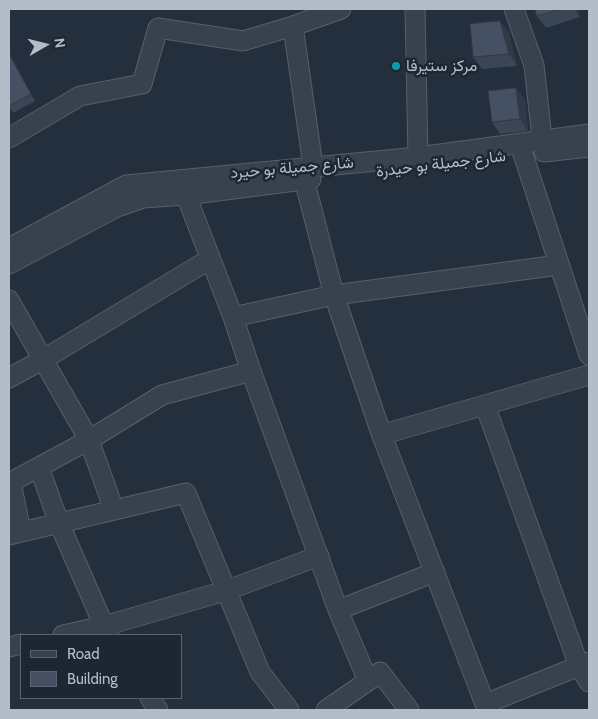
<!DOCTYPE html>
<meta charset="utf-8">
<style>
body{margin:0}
#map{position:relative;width:598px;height:719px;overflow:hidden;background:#242f3e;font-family:Cabin,sans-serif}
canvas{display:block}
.frame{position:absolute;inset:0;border:10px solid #b4bcc9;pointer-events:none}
.legend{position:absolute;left:20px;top:634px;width:162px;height:65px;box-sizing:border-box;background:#1d2633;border:1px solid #59626f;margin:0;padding:6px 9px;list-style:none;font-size:15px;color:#b4bcc9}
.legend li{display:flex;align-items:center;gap:10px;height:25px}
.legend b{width:25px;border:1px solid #59626f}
.north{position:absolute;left:20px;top:20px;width:50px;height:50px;-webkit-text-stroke:4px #1d2633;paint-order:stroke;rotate:82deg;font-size:14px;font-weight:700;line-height:20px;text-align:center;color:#b4bcc9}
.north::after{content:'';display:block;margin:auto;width:18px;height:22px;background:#b4bcc9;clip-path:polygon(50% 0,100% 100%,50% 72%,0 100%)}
</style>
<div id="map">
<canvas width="598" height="719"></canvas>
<div class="frame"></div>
<ul class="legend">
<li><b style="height:6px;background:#38414e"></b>Road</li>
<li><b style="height:14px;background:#455162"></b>Building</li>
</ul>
<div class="north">N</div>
</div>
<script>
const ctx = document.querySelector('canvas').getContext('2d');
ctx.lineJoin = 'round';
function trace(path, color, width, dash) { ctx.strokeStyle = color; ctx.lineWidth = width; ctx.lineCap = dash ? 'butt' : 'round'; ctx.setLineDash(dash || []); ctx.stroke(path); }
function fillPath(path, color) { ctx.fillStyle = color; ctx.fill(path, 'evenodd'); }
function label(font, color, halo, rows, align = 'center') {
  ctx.font = font + ' Cabin,Vazirmatn,sans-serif'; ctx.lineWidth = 5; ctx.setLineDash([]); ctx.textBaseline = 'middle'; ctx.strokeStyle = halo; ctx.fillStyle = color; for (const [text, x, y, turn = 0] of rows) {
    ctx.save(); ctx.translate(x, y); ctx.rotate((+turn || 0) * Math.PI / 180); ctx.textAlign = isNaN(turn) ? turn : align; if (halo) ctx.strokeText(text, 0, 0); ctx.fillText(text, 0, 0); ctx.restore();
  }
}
const minor = new Path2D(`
 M415,9L418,157
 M514,9L534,65L542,139
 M293,26L313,166
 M9,138L80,96L142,84L158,28L243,41L293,26L341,9
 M544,152L589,147
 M523,154L589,355
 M304,179L334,295L381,433L485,704L489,710
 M186,195L233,317L251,371L338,610L368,681L380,672L409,710
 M9,248L126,185L418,157L589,134
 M9,264L117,207L143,198L186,195L311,179
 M9,300L89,440L114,510
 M233,317L334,295L559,265
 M9,378L44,359L210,259
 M485,405L579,666L589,682
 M381,433L391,432L589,375
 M39,467L59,523L104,626L109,635
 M21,532L11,482L89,440L162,395L251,371
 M9,535L186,493L260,672L289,710
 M338,610L435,572
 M63,635L104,626L225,591L319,556
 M9,647L21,644
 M150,698L158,710
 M485,704L589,662
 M326,710L368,681`);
trace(minor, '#565f6c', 21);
trace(minor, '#38414e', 19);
fillPath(new Path2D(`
 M535,9H578L580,17L546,28L537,16Z
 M509,33L517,66L482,69L473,57Z
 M9,52L35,101L13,113L9,106Z
 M516,88L525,100L528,131L500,134L492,122Z`), '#3b4654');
fillPath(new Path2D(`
 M574,9H578L580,17Z
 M500,21L509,33L517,66L509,54Z
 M9,52L35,101L31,94L9,54Z
 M516,88L525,100L528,131L520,119Z`), '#303945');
const building = new Path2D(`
 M535,9H561L537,16Z
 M500,21L509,54L473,57L470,24Z
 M9,54L31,94L9,106Z
 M516,88L520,119L492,122L488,91Z`);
fillPath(building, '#455162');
trace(building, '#303945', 1);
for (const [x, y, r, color] of [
 [396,66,5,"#0f9aa8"]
]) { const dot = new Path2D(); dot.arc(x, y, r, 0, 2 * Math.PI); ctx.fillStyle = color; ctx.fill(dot); trace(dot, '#1d2633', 2); }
label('16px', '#b4bcc9', '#1d2633', [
 ["مركز ستيرفا",406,66]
], 'left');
label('16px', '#b4bcc9', '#1d2633', [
 ["شارع جميلة بو حيدرة",441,164,-7],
 ["شارع جميلة بو حيرد",292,168,-5]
]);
</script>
